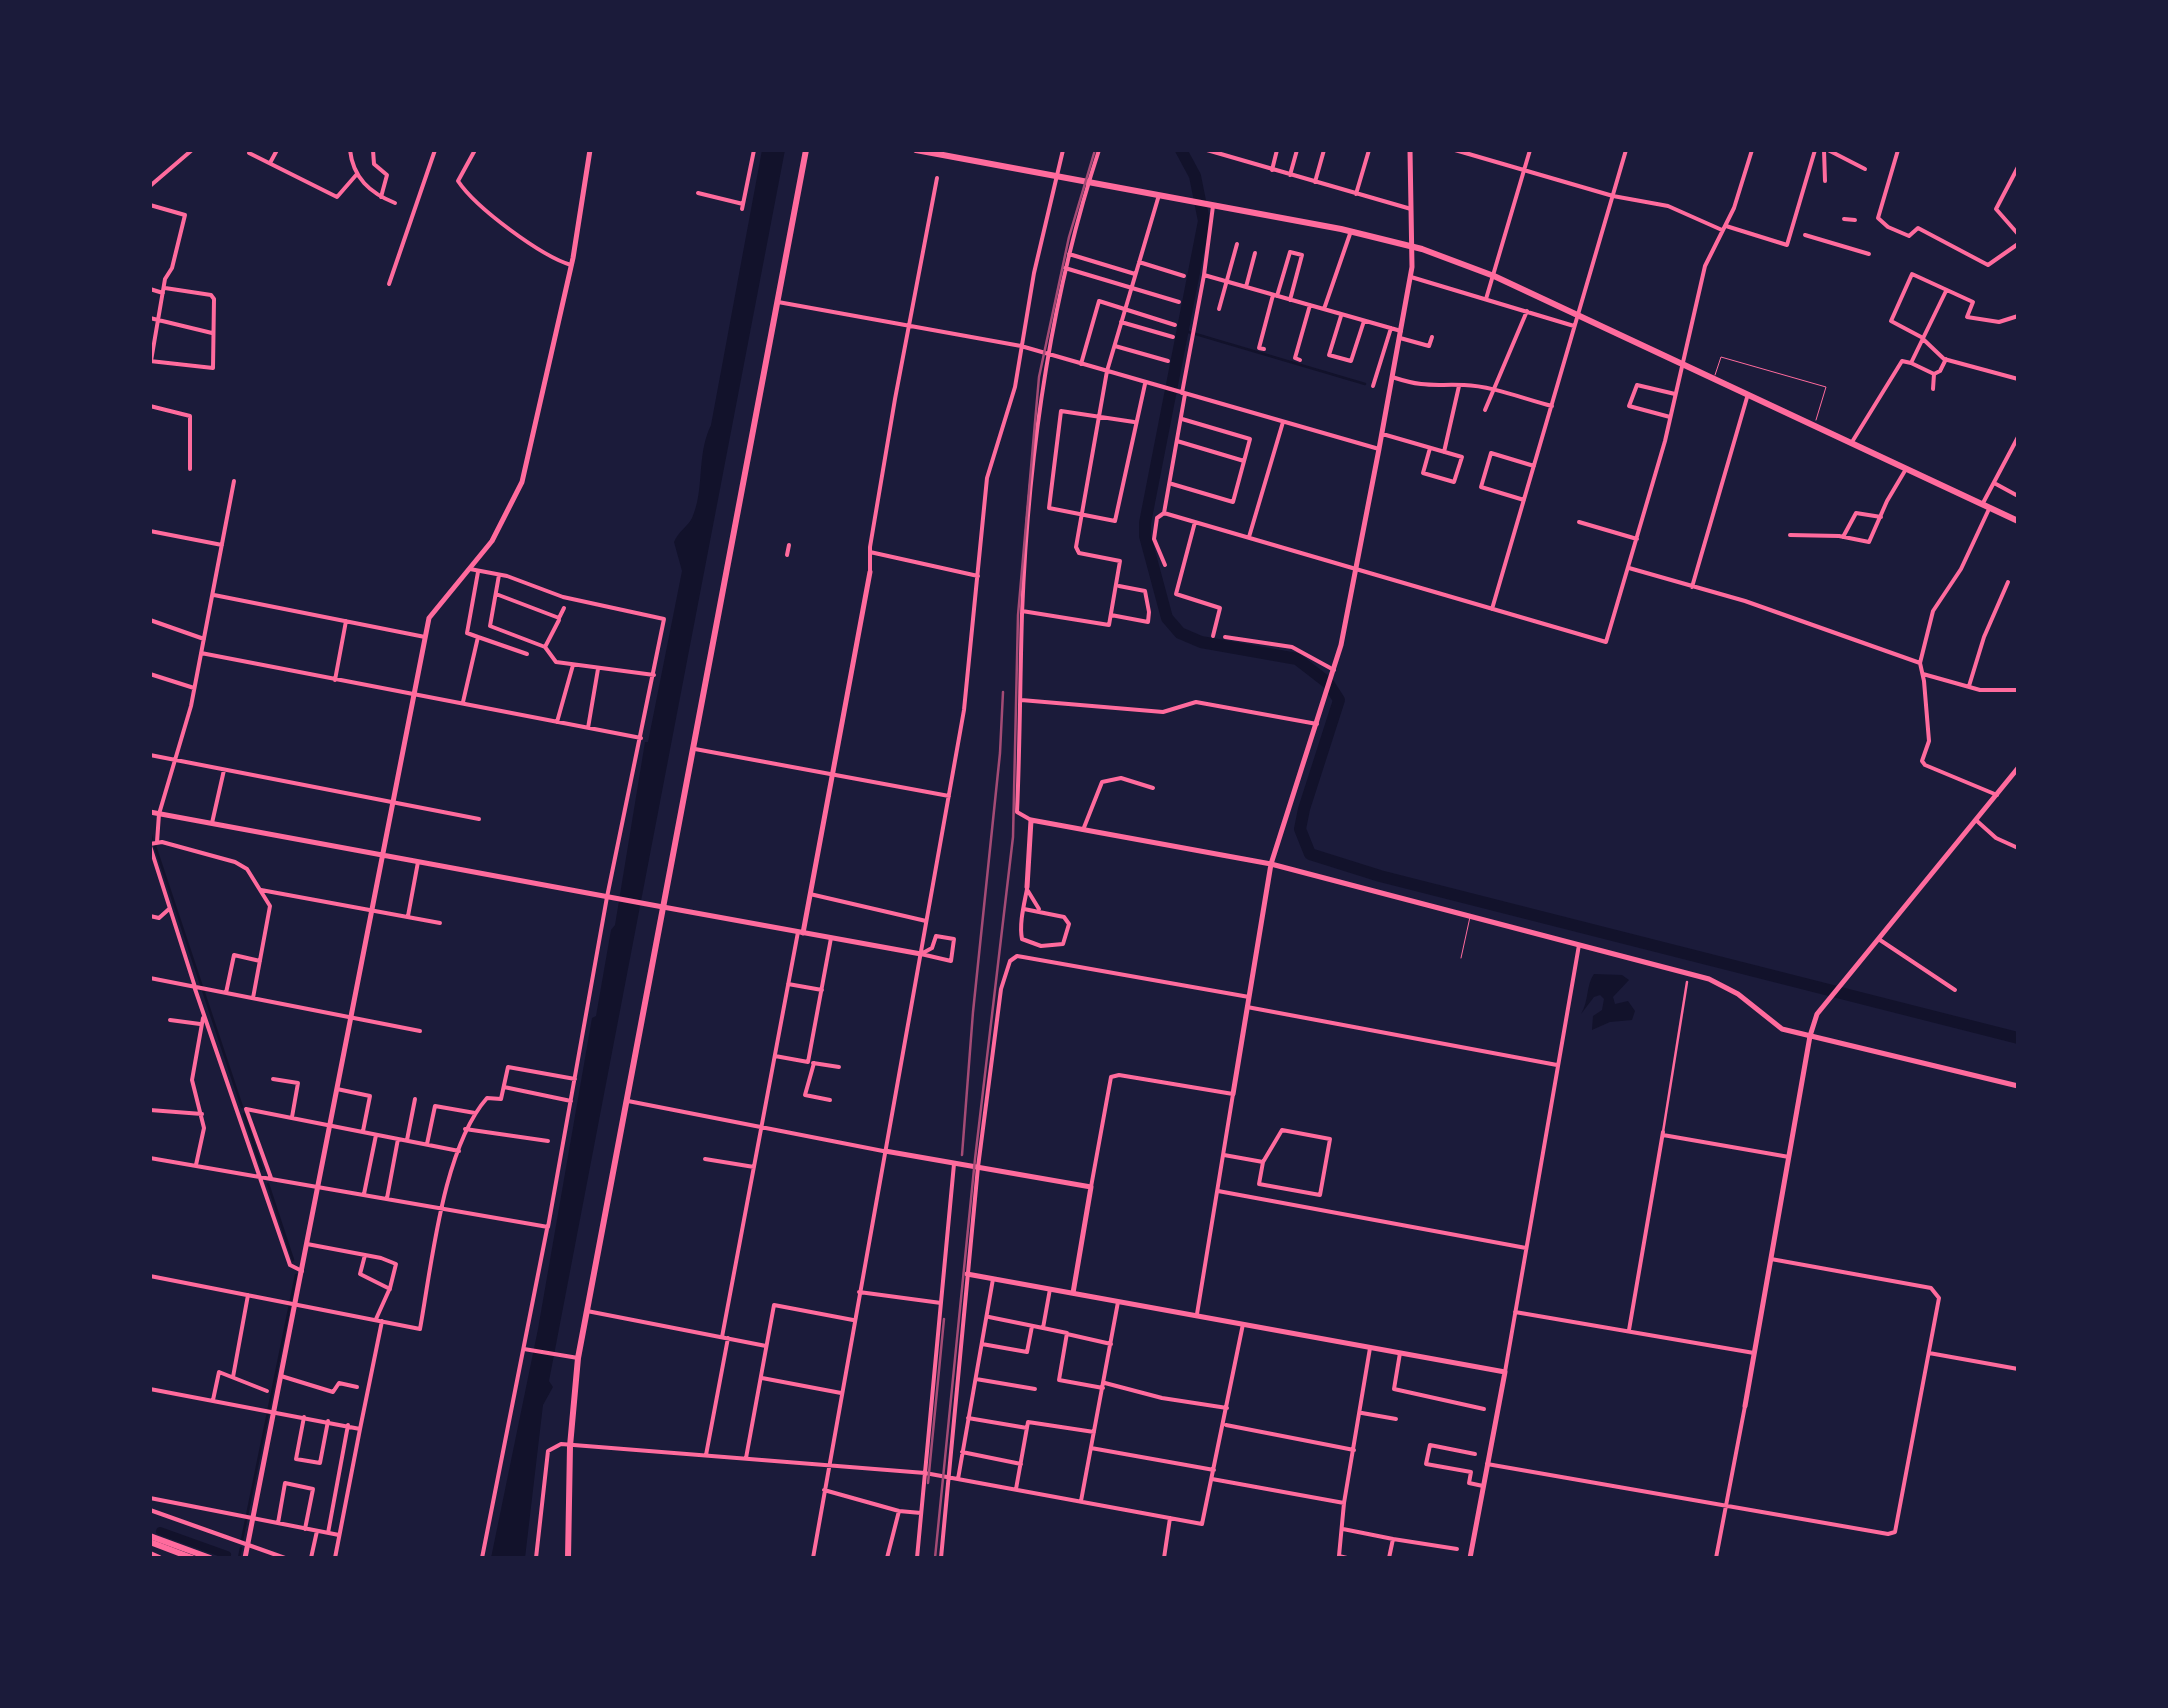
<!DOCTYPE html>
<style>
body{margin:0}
#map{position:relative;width:2168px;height:1708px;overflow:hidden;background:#1b1b3a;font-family:"DejaVu Sans",sans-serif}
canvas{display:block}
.frame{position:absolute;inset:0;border:152px solid #1b1b3a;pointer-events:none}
</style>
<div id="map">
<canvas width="2168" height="1708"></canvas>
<div class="frame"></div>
</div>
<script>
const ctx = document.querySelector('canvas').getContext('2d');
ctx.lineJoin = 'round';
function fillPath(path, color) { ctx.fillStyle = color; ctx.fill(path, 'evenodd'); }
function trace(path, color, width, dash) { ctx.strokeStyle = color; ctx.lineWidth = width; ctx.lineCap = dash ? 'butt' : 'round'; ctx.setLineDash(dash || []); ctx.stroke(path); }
fillPath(new Path2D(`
 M762,150H785L549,1381L553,1387L543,1405L525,1558H491L538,1329L592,1018L596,1016L611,930L615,925L645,742H648L682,571L674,542C678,532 688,526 692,518C705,489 696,456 711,425Z
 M1594,974L1622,975L1629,980L1613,997L1615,1004L1628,1001L1635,1011L1632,1020L1610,1022L1592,1030L1593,1016L1602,1010L1604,999L1600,995L1594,997L1581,1014C1589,1001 1586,985 1594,974Z`), '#12122b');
trace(new Path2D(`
 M1182,330L1365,384
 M150,831L152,839
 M155,846L242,1107
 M244,1114L262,1169
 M268,1184L293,1260
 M242,1540L296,1275
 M239,1558L241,1548`), '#12122b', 2.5);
trace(new Path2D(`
 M160,1531L227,1555`), '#12122b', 8);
trace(new Path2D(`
 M1181,150L1195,176L1204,221L1145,523V536L1167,618L1180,633L1201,642L1297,659L1328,683L1339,700L1304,809L1300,829L1310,854L1380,876L2018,1038`), '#12122b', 12);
trace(new Path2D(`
 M1715,375L1721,357L1826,387L1816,420
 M1461,958L1470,917`), '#ff6b9d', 1);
trace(new Path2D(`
 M1663,1132L1687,982`), '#ff6b9d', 2.5);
trace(new Path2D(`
 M250,150L249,153L337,197L357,174
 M350,150C353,178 370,193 395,203
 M373,150L374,164L387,175L381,197
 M475,150L458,181C476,208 541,256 571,265
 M1207,150L1411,209
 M1455,150L1613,196L1668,206L1722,230
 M1824,150L1825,181
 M1828,150L1865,169
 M1898,150L1878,218L1888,227L1909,236L1918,228L1988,265L2018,244
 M270,163L277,150
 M2018,167L1996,209L2018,234
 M1272,170L1277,150
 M1290,175L1297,150
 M1315,182L1324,150
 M150,186L192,150
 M698,193L743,204
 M1356,194L1369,150
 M150,205L185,215L172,268L165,279L151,361
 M742,209L754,150
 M1844,219L1855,220
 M1726,226L1787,245L1815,150
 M1805,235L1869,254
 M1069,254L1135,274
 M1139,262L1184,276
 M1065,268L1179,302
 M1204,275L1213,206
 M1411,277L1574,326
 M389,284L435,150
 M1246,287L1255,253
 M150,289L163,293
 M1277,296L1290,252L1302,255L1290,300
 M1486,299L1530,150
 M778,302L1021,346L1379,449
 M1219,309L1237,244
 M1324,309L1351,231
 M1341,316L1329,355L1351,361L1364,321
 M150,318L212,333
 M1121,322L1173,337
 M1400,338L1429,346L1432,337
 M1923,338L1891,321L1912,274L1973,302L1967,317L1999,322L2018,316
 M1923,339L1944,359L2018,379
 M1115,346L1168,361
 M1264,349L1259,348L1273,295
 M1300,360L1295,358L1310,305
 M150,361L213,368L214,299L211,295L165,288
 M1081,364L1099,301L1175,325
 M1934,374L1940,371L1946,359
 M1392,377C1426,388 1432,384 1464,385C1493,386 1524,399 1552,406
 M1373,386L1391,328
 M1933,389L1934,374L1911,363L1946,291
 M1182,393L1204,275L1401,331
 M1185,394L1164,513L1606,642L1665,441L1705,266L1734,208L1752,150
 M150,406L190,416V469
 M1485,410L1527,311
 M1670,417L1629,406L1637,385L1675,394
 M1134,422L1061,411L1049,508L1115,521L1145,384
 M1382,435H1386L1462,457L1454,482L1423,473L1430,448
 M1177,441L1244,461
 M1852,442L1902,361L1911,363
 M1444,452L1459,386
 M1172,484L1233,502L1250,439L1182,419
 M1996,484L2018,496
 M1524,500L1481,487L1491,453L1534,466
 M1983,503L2018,437
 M1164,513L1157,518L1154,539L1165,565
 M1195,522L1176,594L1220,608L1213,636
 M1579,522L1637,539
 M150,531L222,545
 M1790,535L1839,536L1869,542L1887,501L1906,469
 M1249,537L1283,422
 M1843,537L1856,513L1881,517
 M870,552L978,576
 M787,555L789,545
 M1629,568L1745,601L1920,663L1924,681L1929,741L1922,761L1925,765L1997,795
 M870,572V547L895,399L937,178
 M499,575L490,626L545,647L556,662L654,675
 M1692,587L1748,394
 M496,594L559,618L564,608
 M214,595L425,637
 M1492,609L1626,150
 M1022,611L1109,625L1120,561L1079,553L1076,547L1107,371L1159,195
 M1111,615L1148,622L1149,612L1145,591L1119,586
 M150,620L204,639
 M478,637L467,633L478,572
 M1225,637L1292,647L1334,670
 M545,647L559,620
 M201,653L641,738
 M1920,663L1933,611L1961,569L1989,509
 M150,674L194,688
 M1923,674L1980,690H2018
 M335,680L346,621
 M1969,686L1984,637L2008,582
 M1021,700L1163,712L1196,702L1317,724
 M463,702L478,637L527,654
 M557,722L573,665
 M588,728L598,669
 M695,749L949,796
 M150,755L479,819
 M1031,820L1017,812C1020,746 1020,680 1022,614C1028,457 1050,299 1099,150
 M1977,821L1996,838L2018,848
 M212,823L224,770
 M1083,830L1102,782L1121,778L1153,788
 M157,842L159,814L191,706L234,481
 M150,844L162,842L235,862L247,869L270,906L253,998
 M150,846L195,987
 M261,890L440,923
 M1028,891L1039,909
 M810,894L926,921
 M1024,909L1064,917L1069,924L1063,944L1041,946L1022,939C1019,924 1024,905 1027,889
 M150,916L159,918L169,909
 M408,916L418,862
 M936,936L954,939L951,961L921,954L932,948Z
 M1880,940L1955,990
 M150,978L420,1031
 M788,984L822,990
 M194,986L290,1265L302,1271
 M226,993L234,955L260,961
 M1247,1007L1557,1065
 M170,1020L200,1024
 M775,1056L808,1062L831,938
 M813,1063L839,1067
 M814,1063L805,1095L830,1100
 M273,1079L298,1083L292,1117
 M504,1087L571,1101
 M337,1089L370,1096L363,1131
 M628,1101L883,1151
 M246,1109L459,1151
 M246,1109L271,1178
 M150,1110L202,1114
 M465,1129L548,1141
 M1663,1135L1789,1157
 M407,1140L415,1099
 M427,1144L435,1106L475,1113
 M1224,1155L1263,1162L1259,1184L1320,1195L1330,1139L1282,1130L1263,1162
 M150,1158L548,1227L607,897L664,619L563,597L507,576L470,569
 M705,1159L754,1167
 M196,1165L204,1128L192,1080L203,1018
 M1091,1187L1111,1077L1119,1075L1233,1094L1197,1314
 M1218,1191L1526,1248
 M364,1194L376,1135
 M387,1198L398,1139
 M307,1244L381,1258L396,1264L390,1288L376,1319
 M365,1255L360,1274L390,1289
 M150,1276L420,1329C432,1263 443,1148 487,1098L501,1099L508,1067L575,1079
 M1050,1289L1043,1328L1067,1333L1059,1380L1103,1388
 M859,1292L941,1303
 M587,1311L766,1346
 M1515,1312L1754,1353
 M989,1317L1043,1328
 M1629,1330L1663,1132
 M1067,1334L1111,1344
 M722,1337L798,932
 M982,1344L1027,1352L1032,1326
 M524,1349L578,1358
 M1400,1353L1394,1389L1484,1409
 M1929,1353L2018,1369
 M1505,1372L1579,945
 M281,1376L333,1392L339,1383L357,1387
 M233,1377L248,1295
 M762,1378L841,1393
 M976,1379L1035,1389
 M1105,1383L1162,1398L1227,1408
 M150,1389L360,1429L382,1321
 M213,1400L219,1372L267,1391
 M1362,1413L1396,1419
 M304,1417L296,1459L320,1463L328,1421
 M968,1418L1027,1428
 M1226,1425L1354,1450
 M1091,1448L1214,1470
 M962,1452L1021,1464
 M1475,1454L1430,1445L1426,1464L1471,1472L1469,1483L1483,1486
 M706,1455L728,1338
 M746,1458L774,1305L853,1320
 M1487,1464L1888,1534L1895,1532L1939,1298L1931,1288L1771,1259
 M958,1479L993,1279
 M1212,1479L1344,1503
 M1016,1489L1028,1422L1094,1432
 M824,1490L899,1511L921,1513
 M150,1498L339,1535
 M1081,1501L1118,1302
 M150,1510L285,1558
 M278,1523L285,1483L313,1489L305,1529
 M1343,1529L1393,1539L1389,1558
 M328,1533L348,1425
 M1393,1539L1457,1549
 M311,1558L317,1531
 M335,1558L360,1429
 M482,1558L547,1229
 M536,1558L548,1451L561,1444L925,1473L1202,1524L1243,1324
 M813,1558L964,710L987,478L1015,387L1034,273L1063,150
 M887,1558L899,1511
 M917,1558L954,1164
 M941,1558L978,1167L1001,989L1010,961L1017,956L1023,957L1249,997
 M1164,1558L1170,1518
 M1347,1558L1339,1556L1344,1503L1370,1348
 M1716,1558L1745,1406`), '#ff6b9d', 4);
trace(new Path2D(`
 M150,812L663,907
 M1027,887L1031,820L1271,864L1709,979L1738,994L1782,1029L2018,1086
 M803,933L870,572
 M1233,1094L1271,864L1341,645L1379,449L1412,267L1410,150
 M885,1151L1091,1187L1073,1293
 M967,1274L1505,1372L1470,1558
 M1745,1406L1810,1036L1817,1014L2018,768
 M245,1558L429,618L492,541L522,482L573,258L590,150`), '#ff6b9d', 5);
trace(new Path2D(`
 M663,907L921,954`), '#ff6b9d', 5);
trace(new Path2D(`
 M916,150L1341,229L1422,249L1494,276L2018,521
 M568,1558L570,1446L578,1358L806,150`), '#ff6b9d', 6);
trace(new Path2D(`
 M150,1536L210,1558`), '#ff6b9d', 6);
trace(new Path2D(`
 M150,1542L192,1558
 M150,1554L159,1558`), '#ff6b9d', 6);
trace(new Path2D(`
 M962,1155L973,1012L1000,753L1003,692
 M928,1483L944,1319
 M935,1558L975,1159L1013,837L1018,615L1039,377L1069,237L1095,150`), '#a44b75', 2.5);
</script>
